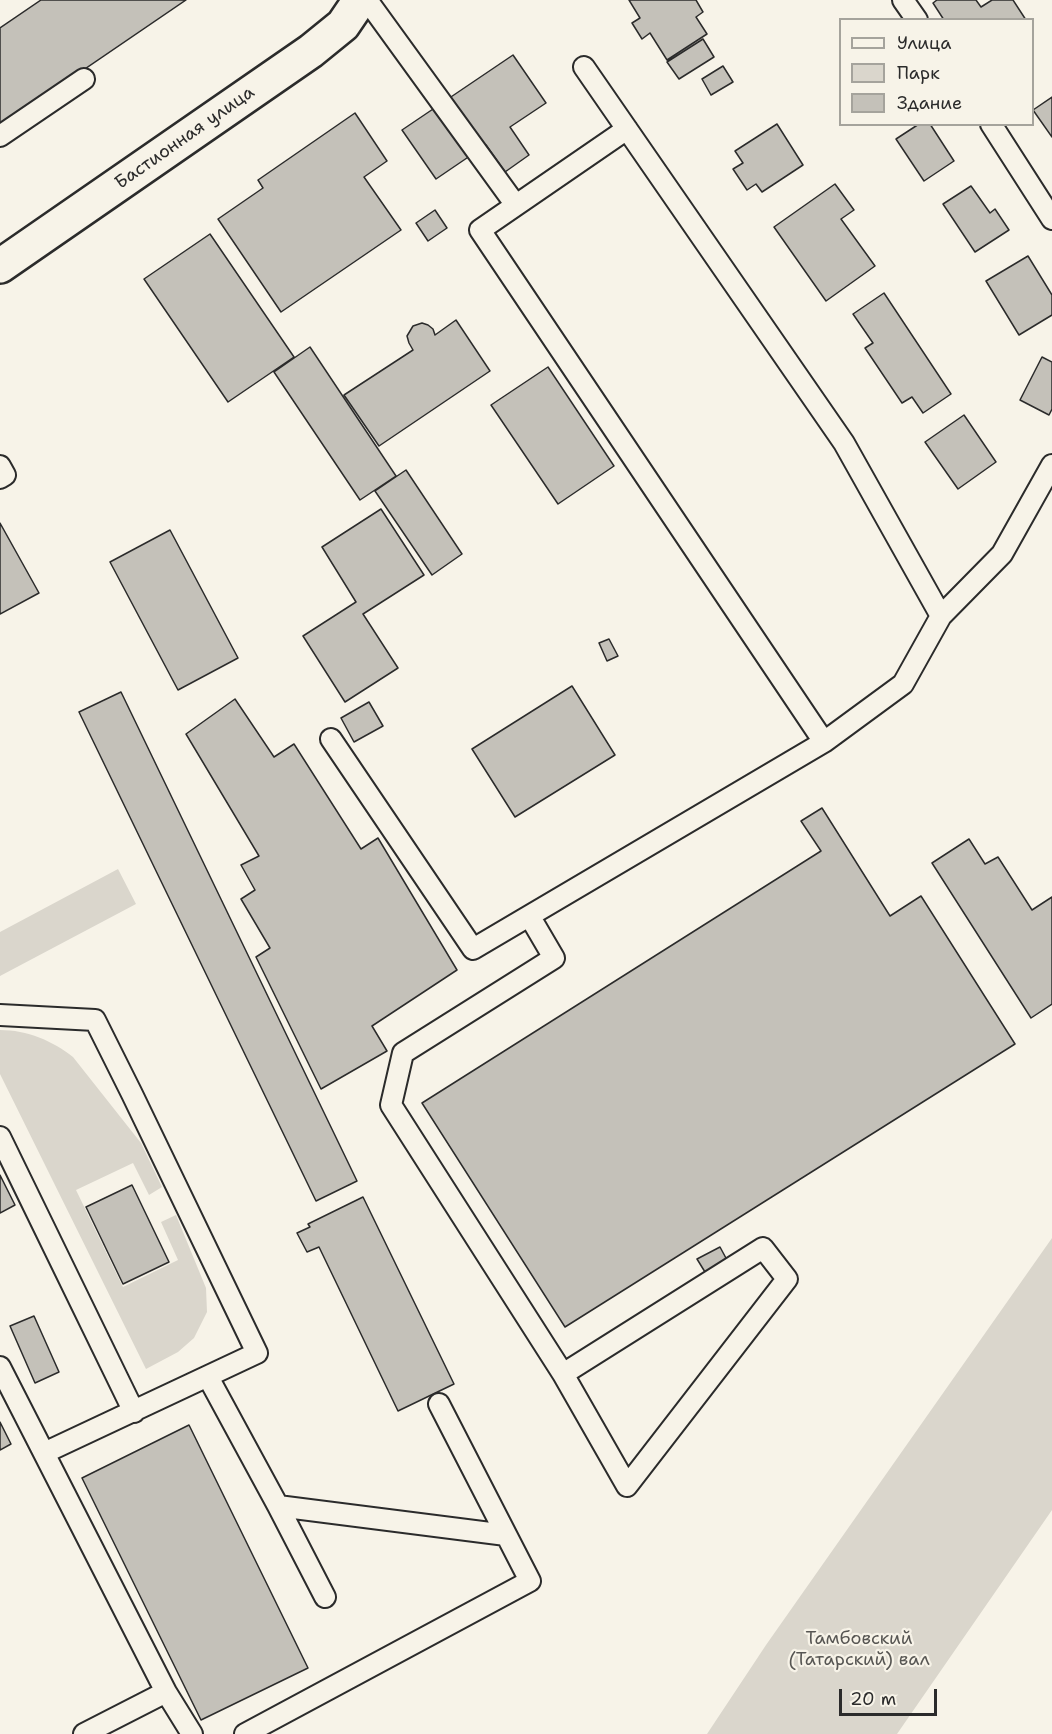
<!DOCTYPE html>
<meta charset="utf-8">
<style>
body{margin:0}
#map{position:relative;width:1052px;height:1734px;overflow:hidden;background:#f7f3e8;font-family:"Shantell Sans",sans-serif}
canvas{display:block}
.legend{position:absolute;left:839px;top:18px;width:195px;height:108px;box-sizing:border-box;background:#f7f3e8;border:2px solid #a5a39c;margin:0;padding:8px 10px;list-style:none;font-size:18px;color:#2b2b2b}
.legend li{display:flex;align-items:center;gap:12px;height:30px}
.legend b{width:30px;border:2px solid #a5a39c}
.scale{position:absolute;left:839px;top:1689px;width:98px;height:27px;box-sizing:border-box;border:3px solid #2b2b2b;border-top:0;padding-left:8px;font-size:18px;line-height:21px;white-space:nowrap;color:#2b2b2b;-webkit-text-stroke:4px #f7f3e8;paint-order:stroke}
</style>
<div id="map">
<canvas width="1052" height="1734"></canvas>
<ul class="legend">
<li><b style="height:8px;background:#f7f3e8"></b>Улица</li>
<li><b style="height:16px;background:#dad6cc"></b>Парк</li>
<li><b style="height:16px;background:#c4c1b9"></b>Здание</li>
</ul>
<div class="scale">20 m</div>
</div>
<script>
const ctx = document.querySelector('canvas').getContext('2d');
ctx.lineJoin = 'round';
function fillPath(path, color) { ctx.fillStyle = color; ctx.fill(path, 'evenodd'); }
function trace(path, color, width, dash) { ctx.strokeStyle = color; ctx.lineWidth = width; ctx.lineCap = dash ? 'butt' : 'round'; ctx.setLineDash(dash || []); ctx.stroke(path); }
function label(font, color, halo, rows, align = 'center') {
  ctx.font = font + ' "Shantell Sans",sans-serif'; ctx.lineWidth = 4.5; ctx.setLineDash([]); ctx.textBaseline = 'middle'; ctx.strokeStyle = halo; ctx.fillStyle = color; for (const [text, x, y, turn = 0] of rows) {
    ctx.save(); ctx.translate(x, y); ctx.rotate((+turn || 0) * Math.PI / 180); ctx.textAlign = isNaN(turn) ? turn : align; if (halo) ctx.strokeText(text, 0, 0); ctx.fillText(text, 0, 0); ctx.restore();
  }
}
fillPath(new Path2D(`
 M118,869L136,904L0,976V932Z
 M0,1030C27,1030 53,1041 73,1057L141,1143L162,1187L149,1195L133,1163L76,1190L123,1287L178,1260L161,1222L176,1215L206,1288L207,1312L194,1338L178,1352L146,1369L0,1074Z
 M1052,1238V1510L897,1734H707L766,1645Z`), '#dad6cc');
const building = new Path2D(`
 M41,0H186L0,127V28Z
 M629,0H696L703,12L696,17L707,34L667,60L650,33L642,39L632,23L640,18Z
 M937,0H976L981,7L992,0H1013L1026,20H944L933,3Z
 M703,39L714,57L679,79L667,62Z
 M513,55L546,103L510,127L529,155L505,172L486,145L436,179L402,130Z
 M723,66L733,82L711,95L702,79Z
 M1052,97V137L1033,110Z
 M355,113L387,161L364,177L401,230L281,312L218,219L263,188L258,180Z
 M777,124L803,165L762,192L756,184L747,190L733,169L743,163L735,151Z
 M919,124H930L954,161L924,181L896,139Z
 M835,184L854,210L841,219L875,266L826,301L774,227Z
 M971,186L990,213L995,209L1009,230L975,252L943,204Z
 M435,210L447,228L428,241L416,223Z
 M210,234L294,357L228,402L144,279Z
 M1028,256L1052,295V315L1019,335L986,281Z
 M884,293L951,394L923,413L912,397L902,403L865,348L873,343L853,314Z
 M456,320L490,371L379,446L344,395L413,350L409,343L407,336L413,326L422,323L428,325L433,329L435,335Z
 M310,347L396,476L360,500L274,372Z
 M1042,357L1052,362V409L1049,415L1020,400Z
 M548,367L614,466L558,504L491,405Z
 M964,415L996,462L958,489L925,442Z
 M406,470L462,554L432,575L375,491Z
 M381,509L424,575L363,614L398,668L345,702L303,636L356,602L322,547Z
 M0,523L39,593L0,614Z
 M170,530L238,658L178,690L110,562Z
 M609,639L618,656L607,661L599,643Z
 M572,686L615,755L515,817L472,749Z
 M121,692L357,1181L316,1201L79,712Z
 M235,699L274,757L294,744L361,849L378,838L457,970L372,1026L387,1051L321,1089L256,957L270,948L241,899L255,890L241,865L259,856L186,734Z
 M369,702L383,726L354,742L341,718Z
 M822,808L890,916L921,896L1015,1044L565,1327L422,1103L821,851L801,821Z
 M969,839L985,864L998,857L1032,910L1052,897V1004L1031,1018L932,863Z
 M0,1175L15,1205L0,1213Z
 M132,1185L169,1262L123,1284L86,1207Z
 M363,1197L454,1384L398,1411L319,1247L307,1252L297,1233L310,1227L308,1224Z
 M720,1247L727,1260L705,1272L697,1259Z
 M34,1316L59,1372L35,1383L10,1326Z
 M0,1422L11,1444L0,1450Z
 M189,1425L308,1668L201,1720L82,1478Z`);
fillPath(building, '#c4c1b9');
trace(building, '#2b2b2b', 1.5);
const service = new Path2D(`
 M367,0L515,204
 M903,0L917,20
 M584,67L844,443L941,616
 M991,124L1052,219
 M0,136L84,79
 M0,466L5,475L0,478
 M331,739L473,949L824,742L480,230L627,129
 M824,742L903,684L941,616L1002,554L1052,465
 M530,917L554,958L403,1053L391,1105L563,1374L627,1486L787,1279L763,1248L563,1374
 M0,1015L95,1020L132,1094L257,1353L44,1453
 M0,1137L134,1412
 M0,1367L166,1692L84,1734
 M208,1377L278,1506L325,1597
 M278,1506L506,1535
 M166,1692L192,1734
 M245,1734L530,1581L439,1404`);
const tertiary = new Path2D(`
 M0,266L311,51L343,25L360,0`);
trace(service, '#2b2b2b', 24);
trace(tertiary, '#2b2b2b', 38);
trace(service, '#f7f3e8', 20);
trace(tertiary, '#f7f3e8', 33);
label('18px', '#2b2b2b', '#f7f3e8', [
 ["Бастионная улица",185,138,-35]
]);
label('18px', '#575653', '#f7f3e8', [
 ["Тамбовский",859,1639],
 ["(Татарский) вал",859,1660]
]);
</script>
